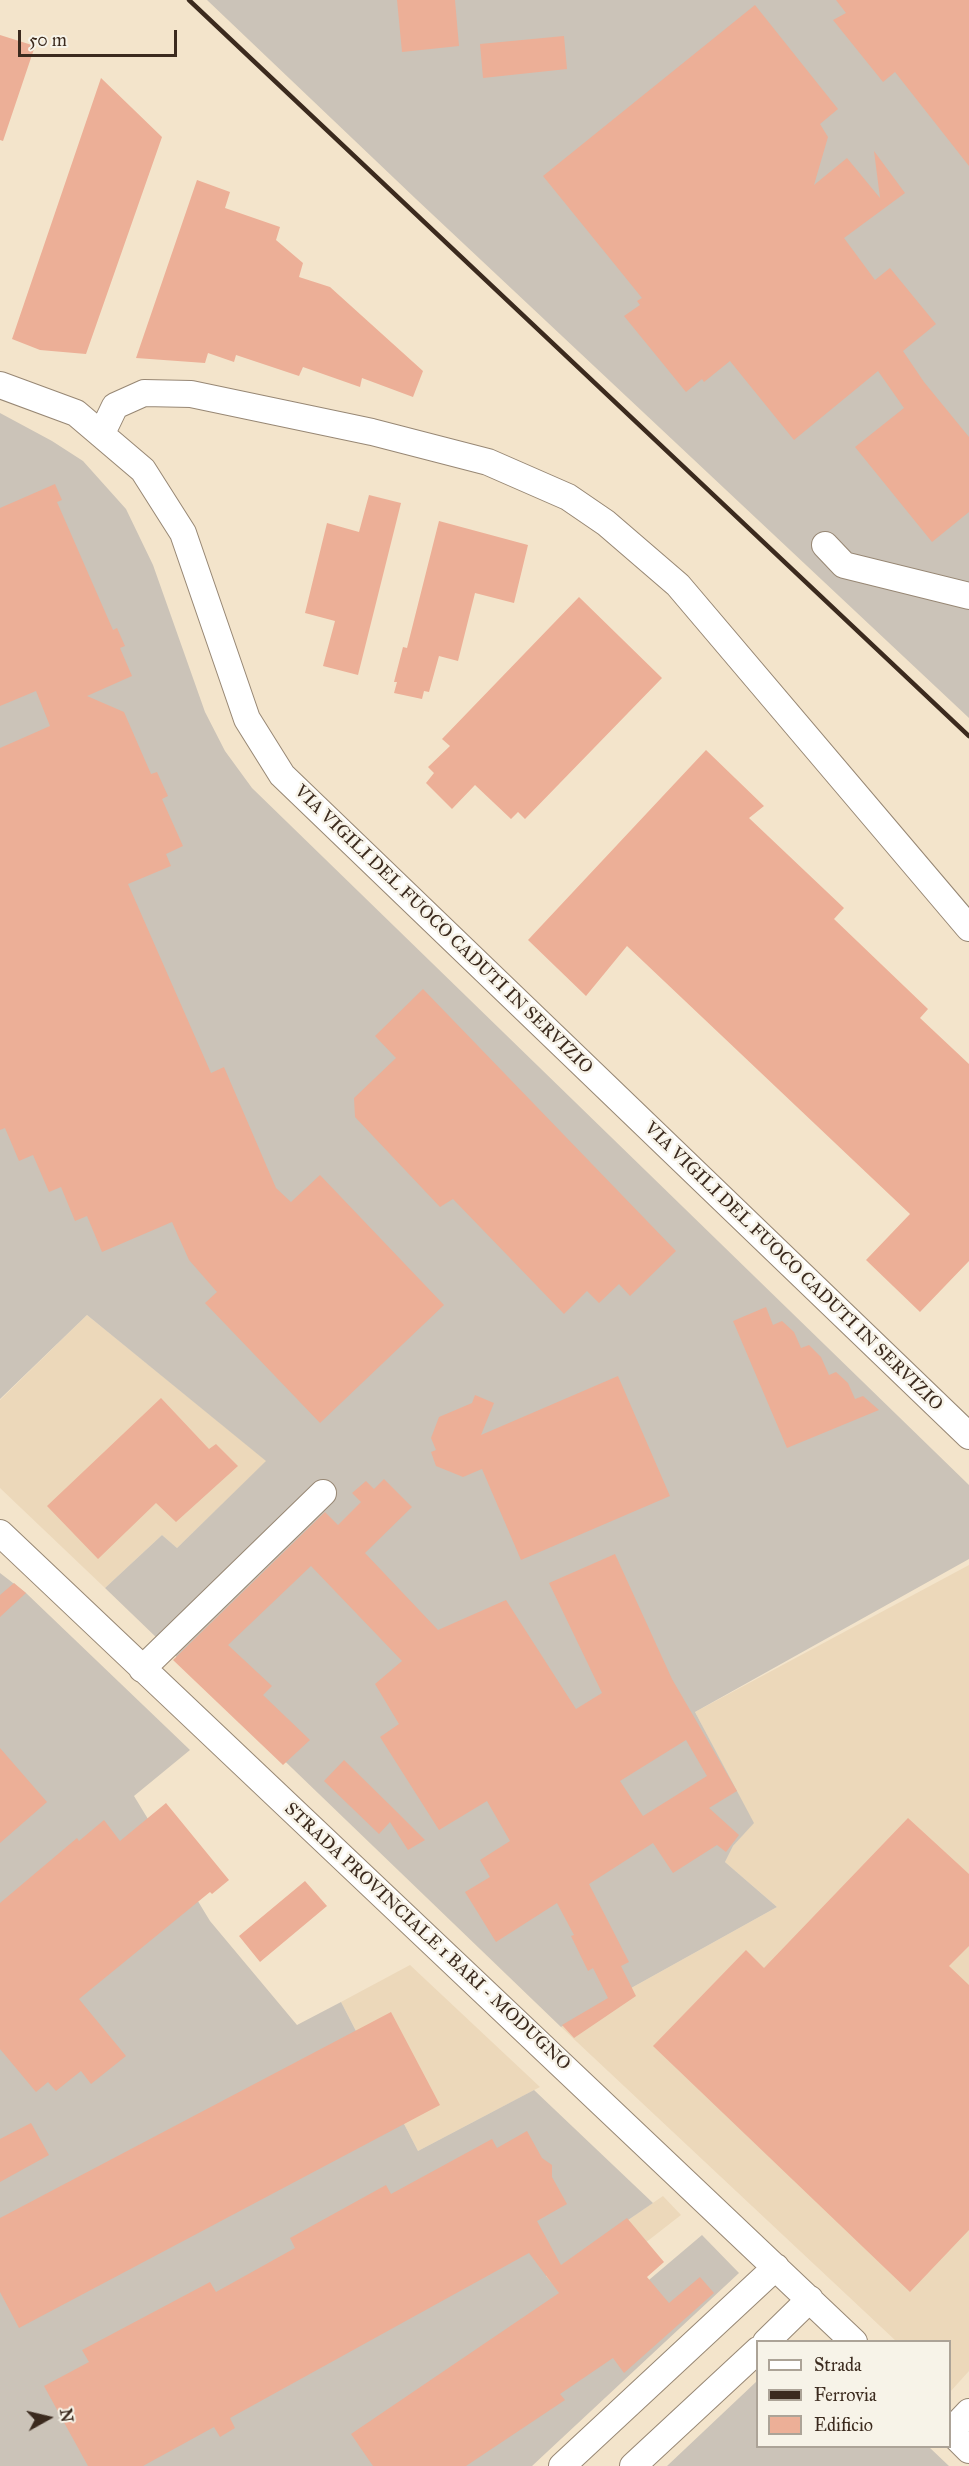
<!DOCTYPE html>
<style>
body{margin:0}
#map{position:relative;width:969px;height:2466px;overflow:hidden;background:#f3e4cb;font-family:"IM FELL Great Primer",serif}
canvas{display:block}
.legend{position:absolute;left:756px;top:2340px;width:195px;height:108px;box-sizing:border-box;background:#f7f3e8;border:2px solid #aca397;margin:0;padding:8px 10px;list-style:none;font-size:18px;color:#3b2a1e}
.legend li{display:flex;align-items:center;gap:12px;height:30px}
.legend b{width:30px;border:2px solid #aca397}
.north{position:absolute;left:18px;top:2388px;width:60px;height:60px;-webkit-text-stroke:4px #f7f3e8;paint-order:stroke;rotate:82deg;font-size:16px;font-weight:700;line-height:24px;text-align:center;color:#3b2a1e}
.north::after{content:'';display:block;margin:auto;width:21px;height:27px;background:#3b2a1e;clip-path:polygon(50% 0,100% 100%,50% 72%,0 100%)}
.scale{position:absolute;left:18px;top:30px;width:159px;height:27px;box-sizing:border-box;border:3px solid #3b2a1e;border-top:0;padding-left:8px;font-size:18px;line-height:21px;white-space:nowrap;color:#3b2a1e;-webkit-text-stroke:4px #f7f3e8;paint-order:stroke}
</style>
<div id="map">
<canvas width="969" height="2466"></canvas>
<ul class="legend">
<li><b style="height:8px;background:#fff"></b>Strada</li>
<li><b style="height:8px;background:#3b2a1e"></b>Ferrovia</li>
<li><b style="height:16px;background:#ecaf97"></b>Edificio</li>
</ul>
<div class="north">N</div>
<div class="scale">50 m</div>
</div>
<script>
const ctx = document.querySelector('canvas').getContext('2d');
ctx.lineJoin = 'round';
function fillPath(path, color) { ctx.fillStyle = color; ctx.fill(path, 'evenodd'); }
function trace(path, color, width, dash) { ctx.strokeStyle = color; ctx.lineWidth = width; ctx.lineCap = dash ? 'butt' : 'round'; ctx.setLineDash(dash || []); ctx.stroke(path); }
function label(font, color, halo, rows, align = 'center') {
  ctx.font = font + ' "IM FELL Great Primer",serif'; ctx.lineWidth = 5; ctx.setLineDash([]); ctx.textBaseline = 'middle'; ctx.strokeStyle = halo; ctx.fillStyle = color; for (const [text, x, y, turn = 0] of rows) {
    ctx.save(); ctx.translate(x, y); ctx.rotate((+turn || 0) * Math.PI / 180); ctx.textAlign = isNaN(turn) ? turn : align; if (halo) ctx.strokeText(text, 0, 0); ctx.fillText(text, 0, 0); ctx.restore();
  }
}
fillPath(new Path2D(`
 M87,1315L267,1461L177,1548L162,1535L105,1588L0,1488V1400Z
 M969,1565V2371L950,2392V2342L896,2341L561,2027L777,1907L725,1862L733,1846L753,1823L695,1712Z
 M410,1965L540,2087L418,2151L341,2002Z
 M663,2196L681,2215L568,2303L546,2276Z`), '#ecd8ba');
fillPath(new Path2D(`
 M207,0H969V718L416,199Z
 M0,413L52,441L83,461L126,509L153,565L205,712L225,751L252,788L969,1485V1559L695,1712L754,1823L733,1846L725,1862L777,1907L561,2027L105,1588L162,1535L177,1548L266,1461L87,1315L0,1399Z
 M0,1573L26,1593L190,1750L134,1796L210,1921L297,2025L341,2002L418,2151L534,2090L653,2203L546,2276L591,2329L702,2235L739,2273L532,2466H0Z
 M757,2381L758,2446L929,2447L949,2466H667Z`), '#cbc3b8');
fillPath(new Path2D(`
 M397,0H455L459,46L402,52Z
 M836,0H969V166L895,72L883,82L833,20L846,13Z
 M755,5L838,109L820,124L828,137L814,185L847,158L880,198L874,151L905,193L844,238L875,280L890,268L936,324L903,351L924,382L969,437V512L932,542L855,447L904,408L878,371L794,440L730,361L704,382L702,379L686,392L624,316L640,305L637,301L642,298L543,176Z
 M0,35L35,46L3,141L0,140Z
 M564,36L567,69L483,78L480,44Z
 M101,78L162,137L86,354L40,350L12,339Z
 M197,180L230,192L225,208L280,227L276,240L303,263L299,277L330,287L423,371L413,397L362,378L360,387L303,367L299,376L236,355L234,362L208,353L205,363L136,358Z
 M55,484L62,500L57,502L113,630L117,628L125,646L120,648L132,676L87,696L124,712L151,774L157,772L168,796L162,799L183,846L166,854L171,866L128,884L211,1073L224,1067L276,1188L291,1202L320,1175L444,1305L320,1423L205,1303L217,1292L189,1260L172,1222L102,1252L87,1216L75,1221L61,1187L49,1192L33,1155L19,1161L5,1128L0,1130V748L50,726L36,691L0,706V508Z
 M369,495L401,503L358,675L323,666L335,621L305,613L327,523L359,532Z
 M439,521L528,545L514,603L475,593L458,661L439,656L429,692L424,691L422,699L394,693L397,682H394L403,647L407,648Z
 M579,597L662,678L525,819L518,812L511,819L475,785L452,809L426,783L434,773L428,767L450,746L442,739Z
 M706,750L764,806L749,818L844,908L834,919L928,1009L920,1018L969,1064V1261L920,1312L866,1260L910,1214L627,946L586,996L528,940Z
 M423,989L676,1251L630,1296L619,1284L599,1303L587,1291L564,1314L453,1199L440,1207L355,1117L354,1098L396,1058L375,1036Z
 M766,1307L773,1325L782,1321L794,1332L801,1348L809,1345L821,1357L829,1375L836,1372L848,1383L855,1399L863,1396L879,1410L787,1448L733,1321Z
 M618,1376L670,1496L521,1560L482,1469L463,1477L436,1466L431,1452L436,1450L431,1438L439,1417L472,1403L475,1395L494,1403L481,1435Z
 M161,1398L209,1449L216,1444L238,1466L176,1522L156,1503L98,1559L47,1506Z
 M384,1479L412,1507L365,1553L438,1630L506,1600L576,1709L602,1693L549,1583L615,1554L672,1679L737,1791L709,1808L739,1835L726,1852L717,1845L673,1873L653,1843L589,1884L629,1962L621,1966L636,1996L574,2038L562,2025L608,1998L593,1968L588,1971L571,1936L574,1935L557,1903L496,1942L465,1892L490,1877L480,1860L510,1841L487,1801L439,1830L380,1737L399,1724L375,1684L402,1661L311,1566L228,1645L272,1686L263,1695L310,1740L283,1765L173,1660L325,1512L338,1525L361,1502L352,1493L366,1481L374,1489ZM686,1740L707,1776L643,1816L620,1781Z
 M14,1583L26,1593L0,1617V1595Z
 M0,1748L47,1802L0,1843Z
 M344,1760L399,1814L425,1840L408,1850L390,1822L379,1834L324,1781Z
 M166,1803L229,1880L212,1894L210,1892L79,1999L126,2056L91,2084L81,2071L56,2091L48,2082L36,2092L0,2049V1903L77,1838L79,1841L104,1820L120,1841Z
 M908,1818L969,1874V1946L949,1966L969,1985V2230L910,2292L653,2046L746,1950L764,1968Z
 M305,1881L327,1906L260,1962L239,1936Z
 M391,2012L440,2105L19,2328L0,2292V2218Z
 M31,2123L49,2155L0,2182V2139Z
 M527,2131L542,2158L552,2165V2177L567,2204L537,2221L561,2265L627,2218L664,2262L647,2277L669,2303L700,2277L714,2293L624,2373L613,2358L560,2394L565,2400L466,2466H373L351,2434L559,2293L529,2253L230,2418L235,2428L220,2437L214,2427L143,2466H88L44,2386L89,2362L82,2350L210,2282L216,2292L295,2248L290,2238L386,2185L391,2194L492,2139L497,2148Z`), '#ecaf97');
const minor = new Path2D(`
 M0,385L76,413L143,470L183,533L247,719L282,775L969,1436
 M102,433L115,406L144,393L191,394L372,432L488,462L568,497L606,523L678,585L969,928
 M825,545L844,565L969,596
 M0,1533L854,2342
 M142,1669L323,1493
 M766,2342L810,2299
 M950,2431L969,2450
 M950,2432L969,2412
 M562,2466L776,2267
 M633,2466L758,2350`);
trace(minor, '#978774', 28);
trace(minor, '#fff', 26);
trace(new Path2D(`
 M189,0L969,736`), '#3b2a1e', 4.5);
label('18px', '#3b2a1e', '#f7f3e8', [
 ["VIA VIGILI DEL FUOCO CADUTI IN SERVIZIO",443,930,44],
 ["VIA VIGILI DEL FUOCO CADUTI IN SERVIZIO",793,1267,44],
 ["STRADA PROVINCIALE 1 BARI - MODUGNO",427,1937,43]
]);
</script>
